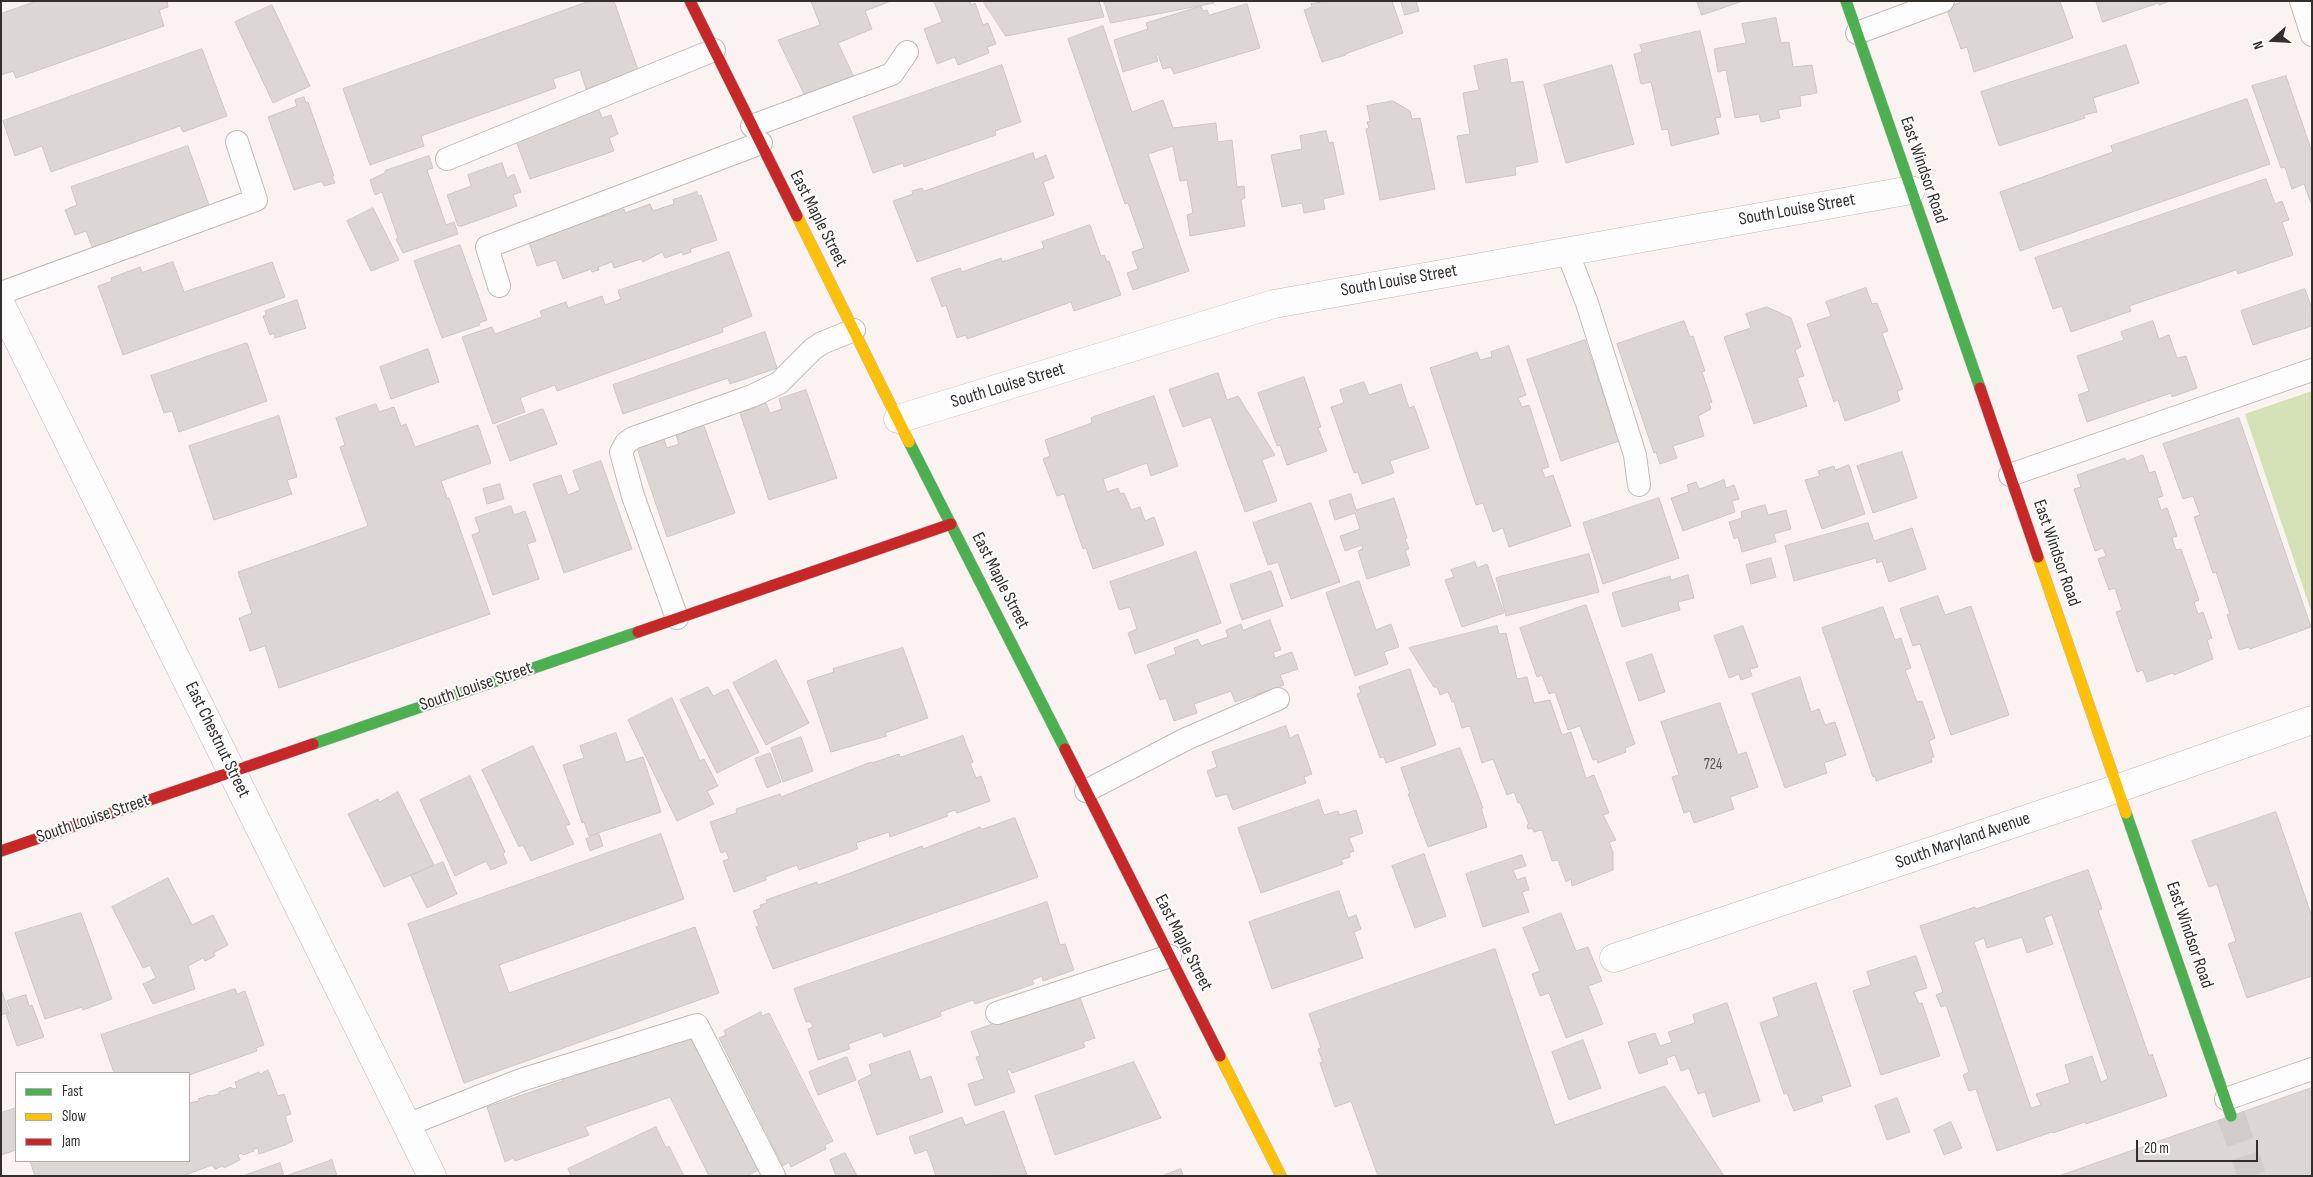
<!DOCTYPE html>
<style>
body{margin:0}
#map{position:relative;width:2313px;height:1177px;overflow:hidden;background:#faf3f1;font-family:"Sofia Sans Condensed",sans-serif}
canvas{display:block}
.frame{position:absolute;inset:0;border:2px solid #332f2d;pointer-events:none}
.legend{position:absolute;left:15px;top:1072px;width:175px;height:90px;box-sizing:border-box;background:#fff;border:1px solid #adacab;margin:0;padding:6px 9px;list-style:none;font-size:15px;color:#332f2d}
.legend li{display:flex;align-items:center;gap:10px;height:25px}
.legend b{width:25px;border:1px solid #adacab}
.north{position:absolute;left:2248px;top:15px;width:50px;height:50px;-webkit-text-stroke:4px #fff;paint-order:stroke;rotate:251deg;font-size:14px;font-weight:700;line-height:20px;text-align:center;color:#332f2d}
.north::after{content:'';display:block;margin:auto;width:18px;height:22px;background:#332f2d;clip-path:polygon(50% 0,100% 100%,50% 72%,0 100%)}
.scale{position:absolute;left:2136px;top:1140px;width:122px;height:22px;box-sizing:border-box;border:2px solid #332f2d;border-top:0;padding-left:6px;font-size:15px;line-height:18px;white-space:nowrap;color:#332f2d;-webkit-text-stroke:4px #fff;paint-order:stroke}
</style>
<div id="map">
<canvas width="2313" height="1177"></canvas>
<div class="frame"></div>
<ul class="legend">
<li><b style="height:6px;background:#4caf50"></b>Fast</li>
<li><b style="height:6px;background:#ffc107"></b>Slow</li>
<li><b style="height:6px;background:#c62828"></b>Jam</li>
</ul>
<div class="north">N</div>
<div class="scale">20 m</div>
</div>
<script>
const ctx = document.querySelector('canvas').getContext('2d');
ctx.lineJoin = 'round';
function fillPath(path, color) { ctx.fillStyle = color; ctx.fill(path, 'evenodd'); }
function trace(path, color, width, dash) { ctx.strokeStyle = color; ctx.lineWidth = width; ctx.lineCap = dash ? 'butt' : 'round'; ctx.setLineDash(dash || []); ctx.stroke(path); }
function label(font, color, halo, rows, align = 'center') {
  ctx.font = font + ' "Sofia Sans Condensed",sans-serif'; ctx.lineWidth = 4; ctx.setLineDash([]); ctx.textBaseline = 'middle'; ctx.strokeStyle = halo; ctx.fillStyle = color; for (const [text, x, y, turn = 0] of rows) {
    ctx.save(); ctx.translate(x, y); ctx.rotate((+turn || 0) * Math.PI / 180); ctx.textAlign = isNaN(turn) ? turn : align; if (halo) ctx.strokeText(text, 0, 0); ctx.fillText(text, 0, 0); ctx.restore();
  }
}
fillPath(new Path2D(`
 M2312,391V614L2245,414Z`), '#d5e1b6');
const building = new Path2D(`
 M37,1H167L168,7L159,10L164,26L16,78L13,71L1,75V14Z
 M590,1H614L638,70L586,89L580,70L553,79L556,88L421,136L424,146L370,165L343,89Z
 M811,1H891L865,11L872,29L838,43L854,77L804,94L778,40L820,25Z
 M934,1H970L971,5L975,3L983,25L988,23L996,44L987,47L989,53L958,65L955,57L937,64L924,29L942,22Z
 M983,1H1099L1104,17L1006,36Z
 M1104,1H1214V3L1111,23Z
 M1329,1H1392L1403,33L1345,54L1346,55L1322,62L1304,10L1312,7L1311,4Z
 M1401,1H1416L1419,11L1405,15Z
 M1697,1H1743L1702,15Z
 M1959,1H2060L2073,38L1974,72L1967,47L1961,49L1946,7L1959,3Z
 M2096,1H2170L2159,5L2158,3L2103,22Z
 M1247,4L1260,48L1174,74L1171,67L1163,69L1158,54L1156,55L1158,61L1123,72L1114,40L1148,29L1146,23L1201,6L1203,11L1207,10L1209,15Z
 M272,5L310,86L273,103L235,22Z
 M1776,18L1781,43L1789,42L1793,67L1812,65L1817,93L1800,96L1801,106L1778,110L1780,118L1761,122L1759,114L1735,118L1726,70L1718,72L1714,49L1746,43L1742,24Z
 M1103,26L1132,112L1163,100L1173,128L1216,123L1218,142L1232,140L1237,187L1244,186L1245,198L1241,200L1245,226L1190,236L1187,215L1193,213L1187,180L1180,181L1173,146L1148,154L1189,271L1133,290L1127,273L1138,269L1132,252L1144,248L1128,203L1125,204L1068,39Z
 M1700,31L1721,117L1715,118L1719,134L1671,146L1668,129L1662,130L1651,82L1641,84L1634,54L1642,52L1640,45Z
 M2126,45L2139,83L2093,98L2097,112L2084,115L2085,118L1999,146L1981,92Z
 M202,49L227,116L183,132L180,126L51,172L42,146L15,156L3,121Z
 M1507,59L1511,83L1523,81L1538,162L1515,167L1516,175L1466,183L1457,136L1470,134L1463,93L1479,90L1474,66Z
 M1002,65L1021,122L995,131L996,135L904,167L903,163L873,173L853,117Z
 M1612,65L1634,144L1566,163L1544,85Z
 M2286,76L2312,152V206L2304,184L2292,189L2285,167L2281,168L2252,86Z
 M304,97L306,103L308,102L334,176H332L335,183L324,186L322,181L294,190L268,117L297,106L295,100Z
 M2247,99L2270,164L2020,251L2000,192L2113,152L2111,146Z
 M1393,101L1410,111L1412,119L1420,118L1435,189L1380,200L1366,129L1369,128L1367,122L1370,121L1367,106Z
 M597,104L602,118L611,115L618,134L609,138L614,151L530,179L515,138Z
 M1326,131L1329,143L1333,142L1344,194L1323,199L1325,209L1304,213L1302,203L1282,207L1271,155L1302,149L1300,136Z
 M188,146L210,208L93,249L86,231L75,235L65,210L77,205L71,187Z
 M1033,153L1035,160L1046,155L1054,178L1043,182L1054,215L917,262L893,201L913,194L912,191L922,188L924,191Z
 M429,156L433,168L427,170L446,225L454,222L458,234L403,253L396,239L398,238L382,192L375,195L370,180L385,173V171Z
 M502,163L507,178L514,174L521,192L513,195L517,206L462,226H458L447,195L471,186L468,175Z
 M2266,179L2275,204L2282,201L2289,220L2282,222L2293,255L2238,274L2236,270L2129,306L2131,311L2071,332L2062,306L2053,309L2035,258Z
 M697,192L698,196L701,195L717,240L690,249L691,252L683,255L682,252L665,258L662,252L643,262L641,259L614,268L612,262L598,267L599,270L592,272L591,269L563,279L556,260L537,266L528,239L600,214L601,217L624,209L625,213L650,204L653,211L674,204L673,200Z
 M373,208L399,260L371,271L347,221Z
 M1090,225L1101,256L1104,255L1107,262L1109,261L1121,295L1074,311L1071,302L967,339L966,335L957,338L946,305L942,307L931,278L960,268L962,272L1001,258L1002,262L1044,248L1042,242Z
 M460,245L487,320L479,323L480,325L442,338L414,261Z
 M729,252L752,316L722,328L723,332L557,391L555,385L520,398L525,412L493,424L462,337L492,327L495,334L542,317L540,311L566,302L568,308L602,296L605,305L621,299L618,291Z
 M173,262L184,292L272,262L285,297L123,355L98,286L112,281L111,278L140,267L142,272Z
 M1866,288L1872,304L1877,303L1888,331L1882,333L1903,389L1897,391L1900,401L1845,421L1838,400L1834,402L1807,324L1831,316L1826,302Z
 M2305,289L2312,309V326L2253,345L2241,311Z
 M297,300L306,328L275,338L274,333L270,335L263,316L266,315L265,311Z
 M1767,307L1791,318L1801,347L1795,350L1804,376L1797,378L1807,406L1754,424L1724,337L1751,328L1746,314Z
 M1684,321L1690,337L1693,336L1705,371L1702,372L1712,402L1709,403L1711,409L1698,416L1704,436L1673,446L1677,458L1660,464L1656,452L1654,453L1617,344Z
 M2153,321L2159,339L2169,335L2177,358L2186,356L2197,388L2172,397L2171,393L2087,422L2078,395L2089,391L2077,356L2124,340L2121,332Z
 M765,332L777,368L730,384L728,378L623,414L613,385Z
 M1585,340L1619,441L1561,461L1527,360Z
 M247,343L267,401L179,432L172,411L164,413L151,376Z
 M1509,346L1526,395L1518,398L1522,407L1529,405L1549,467L1542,469L1545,478L1553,475L1571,526L1509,547L1503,528L1493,532L1483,503L1476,505L1430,368L1477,352L1480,360L1492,357L1491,352Z
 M428,349L439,382L391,399L380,367Z
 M1218,373L1227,400L1238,396L1275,455L1262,460L1277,501L1245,512L1211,417L1183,427L1169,390Z
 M1304,377L1321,427L1318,428L1327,451L1287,465L1280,445L1277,446L1258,393Z
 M1364,382L1369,395L1401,384L1409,408L1414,406L1429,448L1390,461L1394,473L1362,484L1358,472L1354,473L1331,407L1344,403L1340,390Z
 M806,390L837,478L769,500L740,413L766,403L770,413L782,409L779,399Z
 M1154,396L1178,466L1151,476L1147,463L1103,479L1107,492L1118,488L1120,494L1124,493L1131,510L1140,507L1145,521L1154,517L1164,545L1093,569L1086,548L1083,549L1064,494L1057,496L1043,459L1050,456L1045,440L1092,423L1091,418Z
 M376,404L379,412L394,407L401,426L406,424L415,447L478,425L491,463L441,481L447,498H449L490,614L279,688L265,646L250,651L239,618L252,613L238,572L368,526L340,447L345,445L336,418Z
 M543,409L557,444L510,461L497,426Z
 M279,416L297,477L287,480L292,494L214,520L189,446Z
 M2239,418L2311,627L2250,649L2249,647L2239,650L2227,615L2230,614L2216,572L2213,573L2194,517L2200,515L2193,496L2183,499L2163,444Z
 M704,426L735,513L667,537L637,448L664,439L667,448L679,444L676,435Z
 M1902,452L1917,498L1873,513L1857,466Z
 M2143,455L2149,473L2155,471L2163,496L2157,498L2161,510L2167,508L2177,536L2172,538L2176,550L2181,549L2199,600L2194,602L2198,614L2203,612L2212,638L2207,640L2213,659L2174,675L2173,673L2147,682L2143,670L2137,672L2116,612L2122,610L2115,588L2109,590L2098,559L2106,556L2103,548L2095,551L2074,489L2081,487L2077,475L2125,458L2126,461Z
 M601,461L632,549L564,573L533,484L561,475L568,495L580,490L573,471Z
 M1849,465L1865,514L1822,529L1805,480L1820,476L1818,471L1834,466L1835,470Z
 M1724,480L1726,488L1734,485L1739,499L1732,501L1735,512L1683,531L1671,498L1689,492L1687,485L1696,482L1699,489Z
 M500,484L504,499L487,504L483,489Z
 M1351,494L1356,510L1394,498L1407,538L1405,539L1409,549L1405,550L1410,565L1367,579L1358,551L1363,549L1362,545L1345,551L1340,536L1360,529L1355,513L1335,520L1329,501Z
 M1659,498L1679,558L1603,584L1583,523Z
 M1311,503L1340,582L1291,599L1278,562L1268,565L1253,523Z
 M1765,505L1768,515L1786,510L1791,529L1774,534L1776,542L1742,552L1738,537L1734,539L1729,522L1742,518L1741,512Z
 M511,506L514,515L525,511L536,541L527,544L539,579L493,595L472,535L480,532L475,518Z
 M1868,523L1874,541L1912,528L1926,569L1889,582L1882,561L1877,563L1876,558L1794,581L1785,546Z
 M1196,552L1221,623L1135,654L1128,633L1137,629L1130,607L1119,610L1110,582Z
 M1589,554L1599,592L1506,616L1496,578Z
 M1771,558L1776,577L1751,584L1746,565Z
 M1475,562L1477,568L1487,564L1504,613L1462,627L1445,580L1454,577L1451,570Z
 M1271,571L1283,606L1242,620L1230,585Z
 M1688,575L1694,598L1678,602L1680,610L1622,627L1612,593L1670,576L1671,580Z
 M1359,581L1376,630L1391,624L1399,647L1384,652L1388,664L1355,676L1326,593Z
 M1938,596L1945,615L1971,606L2009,715L1951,735L1920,644L1913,646L1900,609Z
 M1586,605L1635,744L1625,748L1626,752L1598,763L1597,759L1593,760L1580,726L1568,730L1555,692L1549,694L1542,675L1537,677L1520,628Z
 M1883,607L1895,640L1901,638L1911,668L1905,670L1917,702L1922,701L1935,738L1929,741L1934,757L1931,758L1932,762L1876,781L1875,776L1873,777L1822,628Z
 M1270,620L1281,650L1273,652L1275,658L1292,652L1298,669L1280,675L1284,685L1235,702L1231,691L1194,704L1197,713L1174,721L1166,698L1160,700L1147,665L1176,654L1174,648L1198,639L1201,646L1228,637L1226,630L1241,624L1243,630Z
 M1497,626L1499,634L1506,633L1517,679L1527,677L1534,703L1550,700L1562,735L1571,732L1586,778L1594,775L1609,813L1603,815L1616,840L1609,842L1613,852V870L1572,886L1571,879L1566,882L1558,860L1552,861L1542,830L1534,832L1532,828L1528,829L1527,825L1529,824L1520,803H1518L1514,792L1507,795L1493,759L1482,763L1470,726L1462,728L1454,702H1452L1448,692L1440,695L1437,687H1434L1409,648Z
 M1743,626L1758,667L1750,669L1752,676L1741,680L1739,674L1729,678L1714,636Z
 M903,648L928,718L885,733L887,736L831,752L807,681L834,672L833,669Z
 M1652,654L1665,692L1639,701L1626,663Z
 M776,660L809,723L766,745L733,683Z
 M1410,669L1436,745L1386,763L1384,757L1380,758L1357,694L1361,692L1359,687Z
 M1800,677L1811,712L1819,709L1825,725L1835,722L1846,755L1824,763L1827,773L1785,788L1752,694Z
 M708,687L713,696L728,689L759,752L717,773L680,700Z
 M672,698L700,761L704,759L718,786L707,791L714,804L677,821L628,720Z
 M1720,703L1738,755L1746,752L1758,787L1730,797L1734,809L1694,823L1690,811L1684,813L1672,777L1679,775L1661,722Z
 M1286,726L1290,738L1298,734L1312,774L1304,777L1306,783L1233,810L1227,794L1216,797L1207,771L1217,767L1212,752Z
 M616,733L626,762L643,757L661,812L589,836L584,822L582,823L563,765L584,758L580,746Z
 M963,736L973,762L970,763L976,778L981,776L990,801L957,813L955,810L946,813L948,816L890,837L889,832L856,843L858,849L799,870L797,865L765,877L766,880L734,892L723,861L729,859L726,851L721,853L710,822L737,813L736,809L780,794L781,797L871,762L872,763L899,754L900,757Z
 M801,737L813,771L783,782L771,748Z
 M533,746L570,824L565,826L574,844L531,861L523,845L519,847L482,770Z
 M1460,748L1483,808H1481L1487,827L1428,847L1408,794H1410L1401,768Z
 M770,753L781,782L767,788L755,759Z
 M470,776L505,852L503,854L507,863L491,870L486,861L455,876L420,800Z
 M398,792L434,865L384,887L348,814L378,799L379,802Z
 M1319,800L1324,815L1338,811L1340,815L1356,810L1363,833L1349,838L1354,851L1349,853L1350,857L1341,860L1343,864L1261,893L1238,828Z
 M2276,812L2312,917V976L2247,998L2228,944L2236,941L2217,884L2209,887L2192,841Z
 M1015,818L1038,877L773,969L756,927L759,926L753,911L761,908L760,905L767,903L766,900L817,882L818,885L922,846L923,849L980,827L982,829Z
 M599,834L603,846L590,851L586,839Z
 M661,834L684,899L499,965L509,993L695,927L719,993L464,1083L408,924Z
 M1424,854L1446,916L1415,928L1392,866Z
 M1522,855L1526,866L1513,870L1517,880L1525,877L1529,890L1522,892L1529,912L1483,927L1466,874Z
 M443,862L457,894L427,908L411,876Z
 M2088,870L2102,909L2098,910L2149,1056L2152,1054L2167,1096L2086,1124L2085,1122L2053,1133L2052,1132L1997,1151L1976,1089L1969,1091L1963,1075L1969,1072L1946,1005L1941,1007L1936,995L1943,992L1920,926L1975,907V909ZM2052,915L2108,1079L2101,1082L2092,1056L2065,1065L2070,1083L2036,1094L2041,1105L2031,1108L1974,942L1984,938L1987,948L2022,937L2027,953L2053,944L2044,918Z
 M168,878L192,925L213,915L228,945L213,953L215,956L205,961L203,958L188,966L195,989L153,1004L143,984L156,978L150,965L143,968L112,907Z
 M1339,891L1348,918L1356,915L1361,929L1354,932L1363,958L1272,989L1249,922Z
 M1047,902L1060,945L1065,944L1074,970L1043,981L1042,976L1032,980L1034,984L975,1004L973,1000L940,1012L941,1016L884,1037L882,1032L848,1044L850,1049L818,1060L808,1029L813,1027L810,1021L806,1022L794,989Z
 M81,913L112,999L83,1010L82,1007L45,1019L15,933Z
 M1561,913L1576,951L1588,947L1602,981L1588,986L1603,1024L1566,1038L1549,993L1540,996L1532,974L1540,971L1523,928Z
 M1495,949L1555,1125L1665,1086L1724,1176H1378L1351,1101L1335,1107L1320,1063L1323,1062L1318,1049L1321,1048L1309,1014Z
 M1916,956L1927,988L1914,992L1919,1004L1922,1003L1940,1056L1881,1075L1853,991L1871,985L1867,972Z
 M1816,983L1851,1086L1821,1096L1823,1101L1794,1111L1787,1093L1784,1094L1760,1023L1779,1016L1773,998Z
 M1,989L9,1012L1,1015Z
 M235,989L237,994L245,991L264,1045L256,1048L257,1051L189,1075L114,1073L101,1035Z
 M26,995L29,1006L32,1005L44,1037L17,1046L6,1014L11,1012L7,1001Z
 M1069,998L1070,1001L1080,998L1095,1038L1083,1042L1085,1047L1012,1073L1010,1069L1007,1070L1015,1092L975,1106L968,1084L984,1079L976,1057L980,1056L971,1032Z
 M1727,1003L1760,1101L1713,1117L1705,1092L1698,1094L1689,1068L1681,1071L1675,1055L1666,1058L1668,1064L1639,1074L1628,1042L1655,1033L1660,1046L1672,1042L1668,1032L1695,1023L1693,1015Z
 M761,1012L762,1016L769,1013L833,1141L825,1145L826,1149L791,1167L789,1162L783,1166L719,1038L726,1035L724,1031Z
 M692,1032L760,1169L747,1176H709L670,1097L585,1127L589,1135L515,1161L513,1158L505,1162L487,1107L563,1081L560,1073Z
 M1583,1040L1601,1088L1569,1100L1552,1052Z
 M910,1051L920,1080L931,1076L943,1112L877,1135L858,1081L872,1074L869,1065Z
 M847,1057L856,1080L818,1095L809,1072Z
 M1134,1062L1161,1118L1055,1155L1035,1096Z
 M268,1070L278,1096L284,1094L291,1114L285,1116L293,1141L285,1145L259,1154L258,1148L253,1149L254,1151L243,1155L241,1153L238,1155L240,1160L224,1168L223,1166L215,1169L212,1165L183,1176H35L30,1161H189V1103L199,1101L198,1099L210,1095L211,1096L219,1094V1092L231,1087L232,1089L237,1088L235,1082L259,1072L260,1074Z
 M2312,1088V1176H2059Z
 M1897,1098L1910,1132L1887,1140L1875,1106Z
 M16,1108V1150L1,1155V1113Z
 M1004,1111L1027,1175L936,1176L927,1150L915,1154L909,1137L962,1117L965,1125Z
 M1951,1122L1962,1148L1944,1155L1934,1130Z
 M656,1127L666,1148L669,1146L684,1176H571L568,1169Z
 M845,1153L857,1176H836L830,1160Z
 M332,1160L337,1176H286Z
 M280,1163L284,1176H243Z
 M1181,1169L1183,1176H1162Z`);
fillPath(building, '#dcd6d4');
trace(building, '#cdc8c6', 1);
trace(new Path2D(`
 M2231,1116L2252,1176`), '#d2ccca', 28, [28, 14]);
const lane = new Path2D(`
 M2301,1L2312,35
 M1857,33L1943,1
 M752,126L892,74L907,52
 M447,159L714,50
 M1567,251L1587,303L1635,455L1639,485
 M499,286L487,247L761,143
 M1,293L256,200L237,142
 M2010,475L2312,370
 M677,618L633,496L621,452L626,443L633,438L752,396L779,383L813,349L822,343L854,330
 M1086,791L1186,739L1278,699
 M997,1013L1170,956
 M2226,1099L2312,1069
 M407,1125L521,1080L697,1025L774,1176`);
const street = new Path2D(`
 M1,305L432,1176
 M898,419L1274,304L1911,190
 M1614,958L2119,788L2312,720`);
const fast = new Path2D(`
 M1846,1L1980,388
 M909,442L1065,749
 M313,744L638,632
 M2126,813L2231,1116`);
const slow = new Path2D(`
 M797,216L909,442
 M2038,557L2126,813
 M1220,1056L1281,1176`);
const jam = new Path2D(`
 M690,1L797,216
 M1980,388L2038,557
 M638,632L951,524
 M1065,749L1220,1056
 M1,851L313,744`);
trace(lane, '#c1bcbb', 24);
trace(street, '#c1bcbb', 29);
trace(fast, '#c1bcbb', 12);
trace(slow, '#c1bcbb', 12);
trace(jam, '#c1bcbb', 12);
trace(lane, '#fefdfd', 22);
trace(street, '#fefdfd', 28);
trace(fast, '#4caf50', 11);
trace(slow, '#ffc107', 11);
trace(jam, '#c62828', 11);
label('15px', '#5d5957', null, [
 ["724",1713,765]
]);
label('18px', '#332f2d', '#fff', [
 ["East Windsor Road",1923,170,71],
 ["South Louise Street",1797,210,-10],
 ["East Maple Street",818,219,63],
 ["South Louise Street",1399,281,-10],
 ["South Louise Street",1008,386,-17],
 ["East Windsor Road",2056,553,71],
 ["East Maple Street",1000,581,63],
 ["South Louise Street",476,687,-19],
 ["East Chestnut Street",217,740,64],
 ["South Louise Street",93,819,-19],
 ["South Maryland Avenue",1963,841,-19],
 ["East Windsor Road",2189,935,71],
 ["East Maple Street",1183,943,63]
]);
</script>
